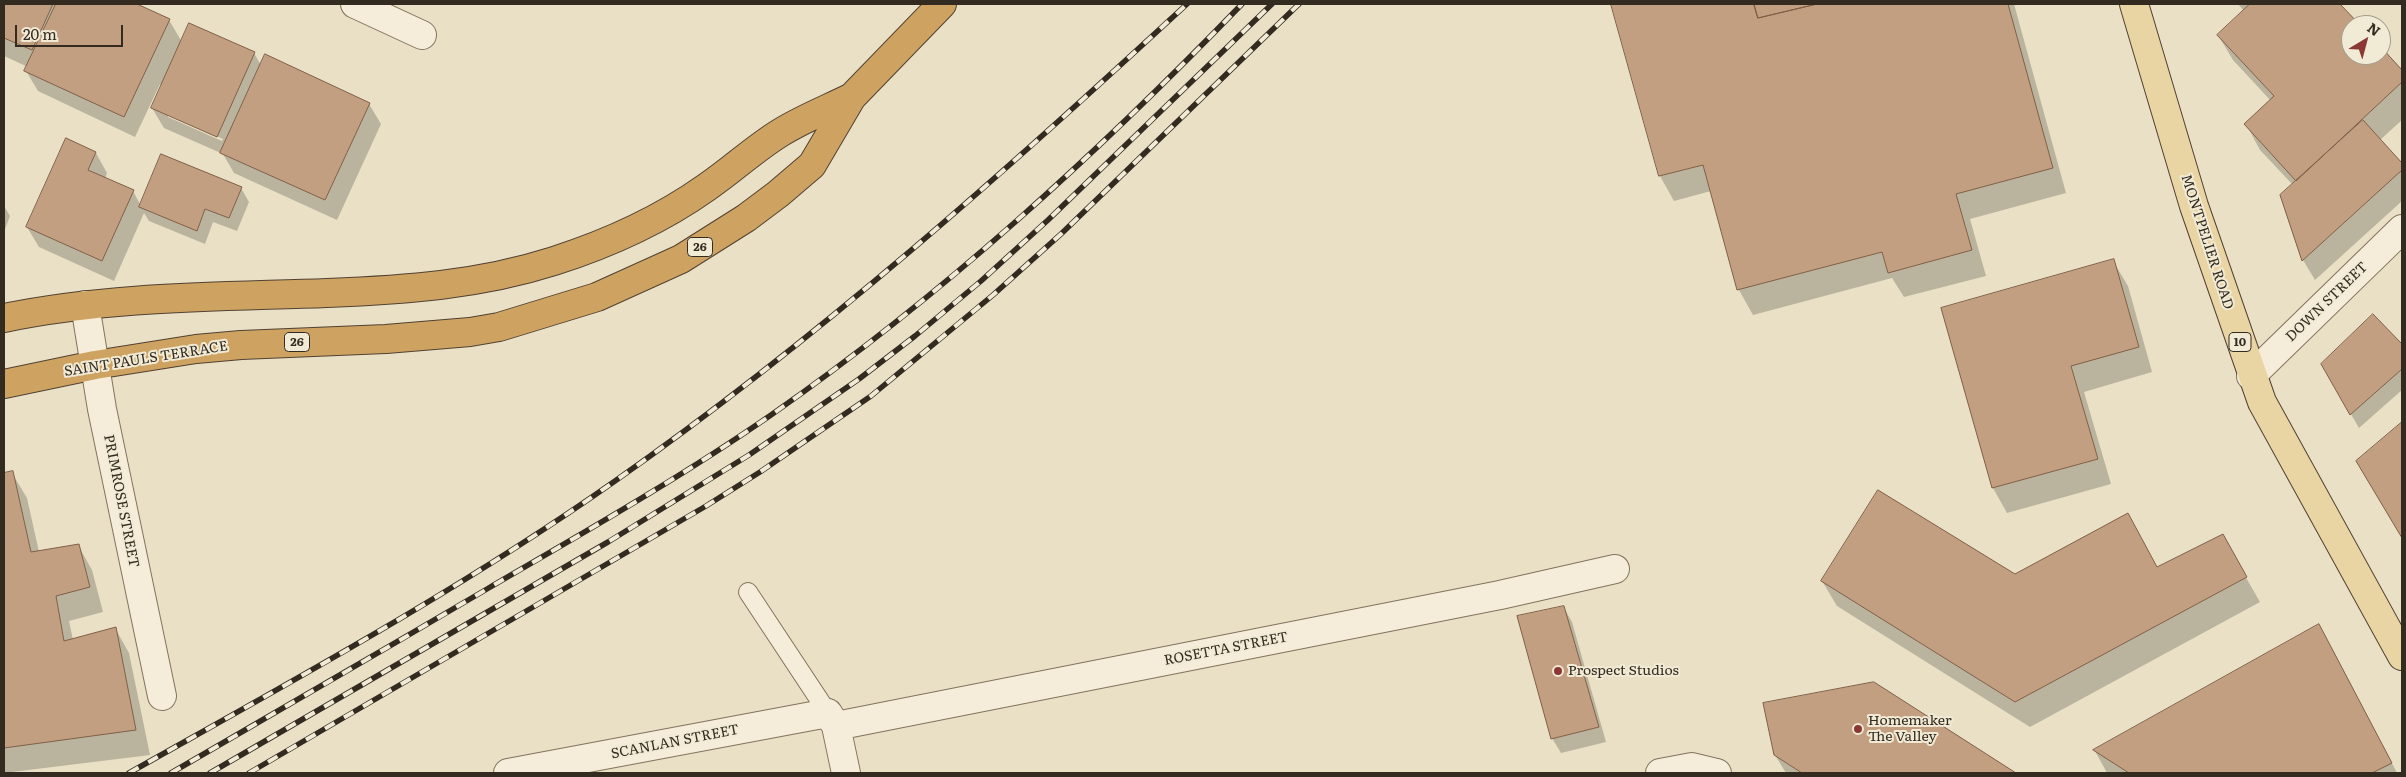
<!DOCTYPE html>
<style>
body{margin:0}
#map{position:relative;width:2406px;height:777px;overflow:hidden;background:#e9e0c6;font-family:Literata,serif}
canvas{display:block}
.frame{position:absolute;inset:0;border:5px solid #342b20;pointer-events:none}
.north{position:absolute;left:2341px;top:15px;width:50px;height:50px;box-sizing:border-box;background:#f1ead5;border:1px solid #a59e8d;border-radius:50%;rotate:37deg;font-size:14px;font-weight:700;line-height:20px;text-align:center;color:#342b20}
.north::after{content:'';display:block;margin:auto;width:18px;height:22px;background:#8b3835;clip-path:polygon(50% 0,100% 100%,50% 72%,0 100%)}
.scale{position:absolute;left:15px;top:25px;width:108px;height:22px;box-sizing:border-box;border:2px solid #342b20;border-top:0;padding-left:6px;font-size:15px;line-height:18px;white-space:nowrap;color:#342b20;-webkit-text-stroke:4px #f1ead5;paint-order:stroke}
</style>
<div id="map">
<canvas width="2406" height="777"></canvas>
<div class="frame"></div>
<div class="north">N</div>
<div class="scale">20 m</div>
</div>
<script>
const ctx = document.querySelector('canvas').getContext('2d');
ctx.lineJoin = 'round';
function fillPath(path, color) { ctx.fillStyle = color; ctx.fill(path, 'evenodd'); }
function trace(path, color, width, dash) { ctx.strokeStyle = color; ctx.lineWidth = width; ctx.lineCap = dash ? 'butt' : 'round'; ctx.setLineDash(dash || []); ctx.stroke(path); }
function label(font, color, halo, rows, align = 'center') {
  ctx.font = font + ' Literata,serif'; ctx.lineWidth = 4; ctx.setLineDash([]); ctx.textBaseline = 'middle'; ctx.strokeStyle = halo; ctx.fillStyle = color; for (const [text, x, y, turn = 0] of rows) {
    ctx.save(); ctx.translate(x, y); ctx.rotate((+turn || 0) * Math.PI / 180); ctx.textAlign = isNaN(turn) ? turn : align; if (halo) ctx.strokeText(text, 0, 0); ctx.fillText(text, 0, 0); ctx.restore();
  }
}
fillPath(new Path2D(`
 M4,4H134L169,20L182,42L254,53L261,65L369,104L381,124L337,220L234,173L223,154L164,128L152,108L162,85L160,84L135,137L38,91L26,71L28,67L4,56ZM168,114L223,139L222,141L168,117Z
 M1613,4H2014L2066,193L1970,219L1986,276L1904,297L1892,278L1753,315L1739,290L1711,191L1674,201L1660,176Z
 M2238,4H2339L2359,25H2351V55H2381V49L2402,72V120L2380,140L2402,164V201L2315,280L2303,260L2282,195L2293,185L2260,150L2246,124L2271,101L2233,60L2218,35L2244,11Z
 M96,153L107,173L105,179L133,191L141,206L241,188L249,202L237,231L213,222L205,244L149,221L144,213L114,281L39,247L27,227Z
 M4,206L10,216L4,232Z
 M2113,261L2128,286L2152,372L2084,392L2111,484L2007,513L1993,488Z
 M2373,316L2402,346V390L2359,428L2322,364Z
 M2402,424V536L2357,461Z
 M12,473L27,498L39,552L78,545L92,570L103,612L69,621L73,640L115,628L129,653L150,755L4,773V474Z
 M2222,536L2260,602L2030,727L1837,606L1822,581L2015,576L2142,539L2157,568Z
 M1564,608L1572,622L1606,742L1561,753L1552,738Z
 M2333,650L2397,773H2107L2095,751Z
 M1873,683L2014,773H1786L1775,755Z`), '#0003');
const building = new Path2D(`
 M4,4H53L32,50L4,38Z
 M56,4H137L170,19L124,117L24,71Z
 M1611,4H1754L1758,18L1817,4H2008L2053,168L1956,194L1972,250L1888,273L1882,252L1737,290L1703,165L1659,176Z
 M1754,4H1817L1758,18Z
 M2250,4H2340L2360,25H2351V55H2381V47L2402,70V82L2296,181L2244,124L2274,96L2217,35Z
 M189,23L255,52L217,137L151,108Z
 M265,54L370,103L325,200L220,153Z
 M2363,120L2402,163V170L2302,261L2280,195Z
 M66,138L96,152L88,170L134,190L102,261L26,227Z
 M161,154L242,187L229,218L205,209L197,231L139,207Z
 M2114,259L2139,347L2071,366L2098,459L1992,488L1941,308Z
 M2373,314L2402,344V369L2350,415L2321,364Z
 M2402,422V538L2356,461Z
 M13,471L31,552L79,544L90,587L56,596L64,641L116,627L136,730L4,748V473Z
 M1878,490L2015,574L2128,513L2157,567L2223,534L2247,577L2015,702L1821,581Z
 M1564,606L1599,727L1551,739L1517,616Z
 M2319,624L2392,763L2372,773H2129L2093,750Z
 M1874,682L2016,773H1802L1774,755L1763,703Z`);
fillPath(building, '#c39f81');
trace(building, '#7f5f47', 1);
const lane = new Path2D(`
 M748,592L828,713`);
const street = new Path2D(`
 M355,4L422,35
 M85,305L102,409L162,696
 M2251,376L2402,229
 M836,726L1500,595L1615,569
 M508,773L828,713L836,726L846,773
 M1660,773L1692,767L1717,773`);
const primary = new Path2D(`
 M2134,4L2194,206L2262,402L2402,656`);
const highway = new Path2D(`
 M4,318C110,296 219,297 327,293C404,290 479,285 554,261C607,244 662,219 707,187C732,170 754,149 780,133C802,119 828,109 852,97
 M4,384L95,365L196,349L241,345L386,339L470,332L499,327L597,297L681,259L746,218L778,194L812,165L852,97L942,4`);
trace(lane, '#82735e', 20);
trace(street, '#82735e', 30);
trace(primary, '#514132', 30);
trace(highway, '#514132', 30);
trace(lane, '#f5edd9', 18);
trace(street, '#f5edd9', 28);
trace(primary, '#e8d5a3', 28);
trace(highway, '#cea361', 28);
const rail = new Path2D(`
 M129,773C294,680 460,590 615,481C819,338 1005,172 1187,4
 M171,773C276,712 382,651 487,589C583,533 680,478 771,415C943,295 1097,154 1242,4
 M210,773L608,542L749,455L859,379L915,336L981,281L1048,220L1272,4
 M249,773L706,506L760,472L871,396L993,295L1061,234L1299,4`);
trace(rail, '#342b20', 5.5);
trace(rail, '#f1ead5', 4, [11]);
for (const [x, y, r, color] of [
 [1558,671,5,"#8b3835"],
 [1858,729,5,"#8b3835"]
]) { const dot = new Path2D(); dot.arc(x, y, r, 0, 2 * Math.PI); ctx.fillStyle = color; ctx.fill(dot); trace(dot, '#f1ead5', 2); }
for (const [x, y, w] of [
 [700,247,25],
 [297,342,25],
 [2240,342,22]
]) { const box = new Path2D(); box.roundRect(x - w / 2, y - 9.5, w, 19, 4); ctx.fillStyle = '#f1ead5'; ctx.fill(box); trace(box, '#342b20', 1); }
label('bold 12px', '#342b20', null, [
 ["26",700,247],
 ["26",297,342],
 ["10",2240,342]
]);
label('14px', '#342b20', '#f1ead5', [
 ["MONTPELIER ROAD",2207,242,72],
 ["DOWN STREET",2327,302,-44],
 ["SAINT PAULS TERRACE",146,359,-9],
 ["PRIMROSE STREET",121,501,79],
 ["ROSETTA STREET",1226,649,-11],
 ["SCANLAN STREET",675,742,-11]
]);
label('14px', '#342b20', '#f1ead5', [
 ["Prospect Studios",1568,671],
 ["Homemaker",1868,721],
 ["The Valley",1868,737]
], 'left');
</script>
